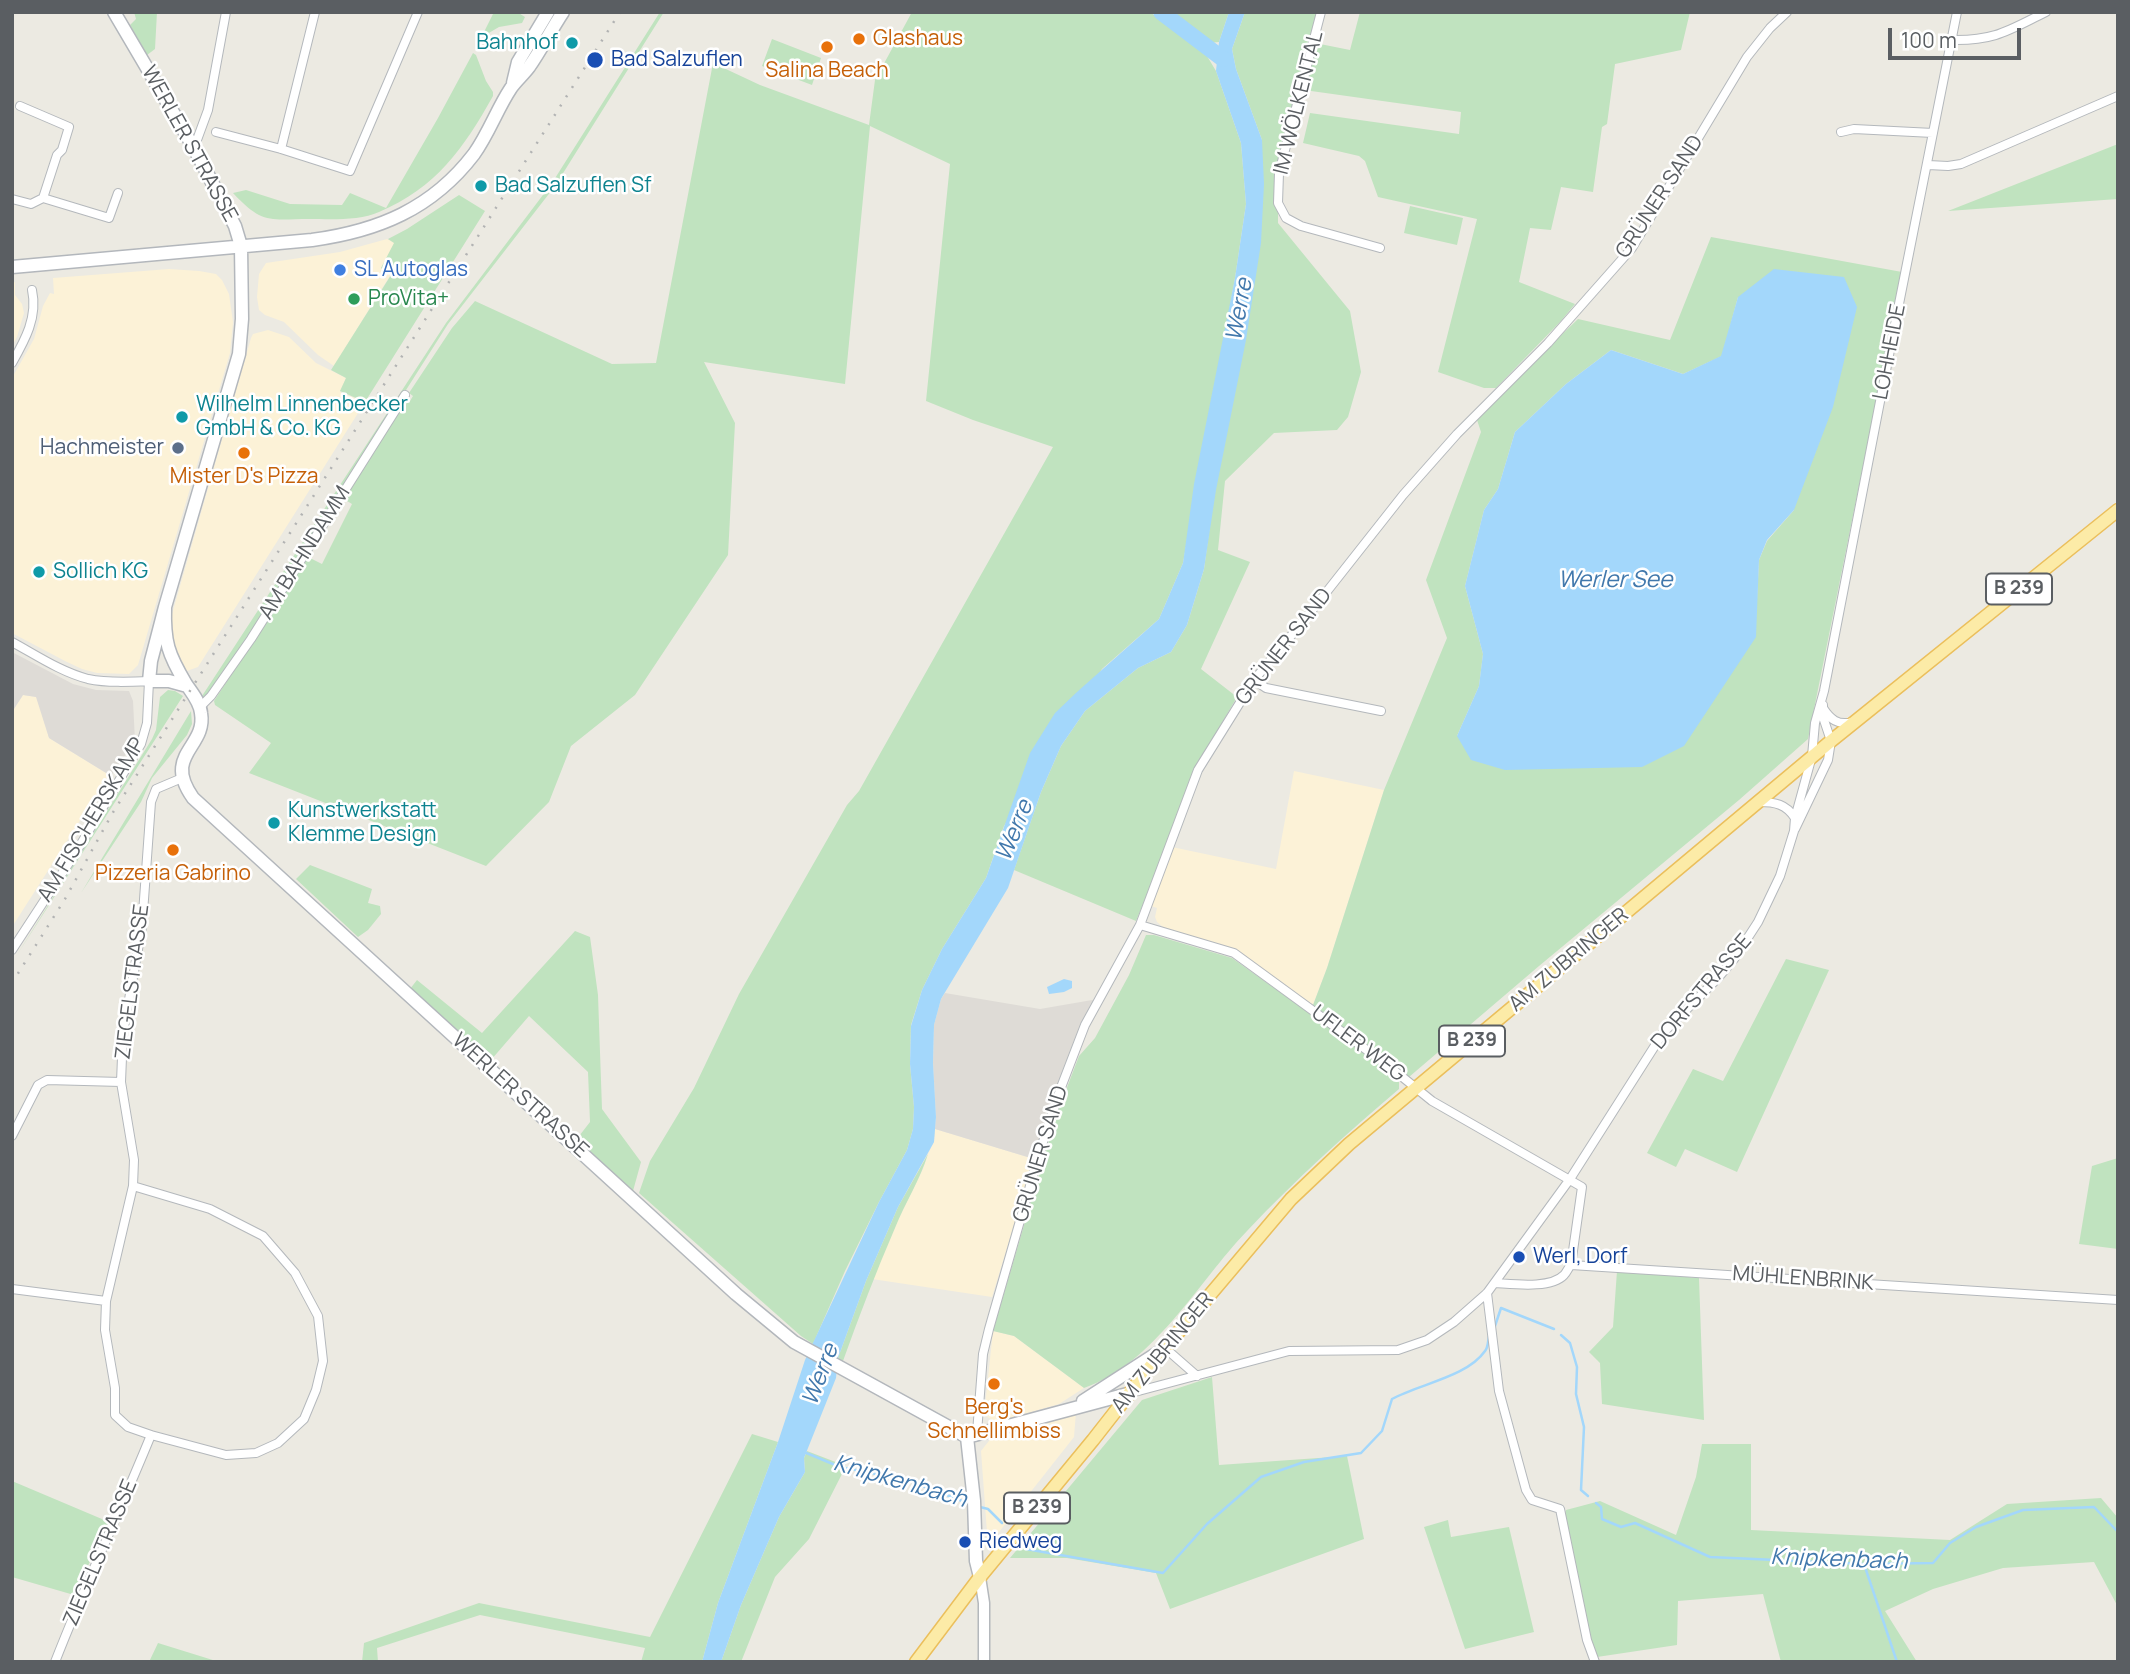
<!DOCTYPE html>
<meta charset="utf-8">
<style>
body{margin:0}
#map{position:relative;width:2130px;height:1674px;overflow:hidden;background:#eceae2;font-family:Manrope,sans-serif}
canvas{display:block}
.frame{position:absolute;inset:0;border:14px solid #5a5e62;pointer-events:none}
.scale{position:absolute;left:1888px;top:28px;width:133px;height:32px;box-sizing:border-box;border:4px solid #5a5e62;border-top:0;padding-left:9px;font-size:21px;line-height:24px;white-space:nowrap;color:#5a5e62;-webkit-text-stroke:5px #fff;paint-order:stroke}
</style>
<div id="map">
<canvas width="2130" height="1674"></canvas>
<div class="frame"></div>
<div class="scale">100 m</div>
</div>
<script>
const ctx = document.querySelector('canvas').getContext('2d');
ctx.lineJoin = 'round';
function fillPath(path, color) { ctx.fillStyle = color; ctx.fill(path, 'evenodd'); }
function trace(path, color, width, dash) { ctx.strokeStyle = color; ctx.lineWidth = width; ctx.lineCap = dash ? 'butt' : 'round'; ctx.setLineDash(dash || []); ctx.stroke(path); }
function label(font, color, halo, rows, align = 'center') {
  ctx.font = font + ' Manrope,sans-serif'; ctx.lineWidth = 5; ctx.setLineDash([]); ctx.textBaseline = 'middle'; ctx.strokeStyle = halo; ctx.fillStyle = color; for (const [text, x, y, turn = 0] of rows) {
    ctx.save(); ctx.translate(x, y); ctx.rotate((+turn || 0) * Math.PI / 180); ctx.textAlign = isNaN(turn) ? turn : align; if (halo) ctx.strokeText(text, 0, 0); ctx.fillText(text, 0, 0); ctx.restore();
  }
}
fillPath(new Path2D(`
 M387,239L395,243L391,274L334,366L318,355L284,322L265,315L259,310L257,297L259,274L266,263L340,252Z
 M169,269L199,271L216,274L222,280L229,294L233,322L230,353L138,665L129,674L97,673L82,669L65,661L12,633V378L34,339L43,306L50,293L54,294L53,278Z
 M15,282V295L22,304L24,313L17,337L12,346V283Z
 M268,330L289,337L316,363L346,378L340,392L365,402L198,667L187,671L173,648L170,621L251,338L253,334Z
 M23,695L37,697L49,738L111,776L79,822L12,927V712Z
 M1294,771L1384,790L1327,968L1313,1005L1235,949L1168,931L1157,922L1155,917L1157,908L1151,906L1172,847L1276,869Z
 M935,1129L1034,1159L992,1297L872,1279L898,1220L923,1169L928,1154L934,1142Z
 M993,1331L1014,1336L1084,1388L1059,1404L996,1422L984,1415Z
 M1076,1412L1074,1437L988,1546L981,1451L992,1437Z`), '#fcf2d7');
fillPath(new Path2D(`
 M12,652L73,684L96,690L129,691L133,701L135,741L111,776L49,738L36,697L23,695L12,712Z
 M945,993L1040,1009L1098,999L1057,1088L1034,1159L935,1129L936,1117L933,1063L934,1025L941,999Z`), '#dedbd6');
fillPath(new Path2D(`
 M134,12H157L155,49L147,55L130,25L136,19Z
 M494,12H517L525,17L522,23L499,27L487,34L484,32Z
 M660,12H664L555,186L448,324L249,637L209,695L204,699L202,696L446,323L552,183Z
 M912,12H1150L1207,56L1216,71L1241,143L1246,204L1235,278L1183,563L1159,619L1102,669L1004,826L986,878L942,949L922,990L911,1025L910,1064L914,1107L913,1129L907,1150L879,1202L845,1271L813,1344L801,1336L639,1193L650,1161L694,1088L739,994L847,805L859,791L1053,447L973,420L926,401L950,164L870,126L845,384L704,362L735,423L728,555L635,695L571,746L549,802L486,866L249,773L271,743L215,705L214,701L308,557L322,564L352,504L342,498L405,399L410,401L413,396L409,393L452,328L475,301L612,364L656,363L713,63L760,85L869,125L875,80Z
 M1169,12H1229L1219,42L1209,43Z
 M1245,12H1318L1278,172V223L1350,311L1361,372L1348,417L1337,430L1274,433L1225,481L1218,550L1250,562L1201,669L1237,697L1195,769L1167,846L1136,921L1014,870L1041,792L1061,746L1085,711L1138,668L1171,652L1187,625L1204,569L1262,140L1236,69L1232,49Z
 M1360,12H1690L1681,50L1615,64L1607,124L1602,127L1593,192L1561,187L1551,230L1530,228L1519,282L1575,304L1560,322L1496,388H1484L1438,372L1477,219L1378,197L1365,161L1359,156L1303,143L1310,113L1459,134L1461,112L1304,90L1315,43L1350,50Z
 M772,39L821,58L812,85L762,66Z
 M473,53L476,55L486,81L493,92V96C464,148 436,188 379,212C360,221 330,219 310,219C269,219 263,225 233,193L246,190L290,204L342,205L350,193L386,208L438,118Z
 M2118,144V199L1948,211Z
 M459,195L485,211L365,402L340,391L346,378L331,370L391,275L381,268L394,243L388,239L407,229Z
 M1410,206L1463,218L1457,245L1404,233Z
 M1711,237L1902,272L1808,739L1739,800L1539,966L1409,1077L1313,1005L1327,968L1384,790L1447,638L1426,580L1481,432L1476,417L1578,319L1670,340ZM1738,297L1794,510L1767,541L1759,560L1755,637L1457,736L1479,686L1483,654L1465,586L1484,510L1498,489L1515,432L1566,384L1611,350L1683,374L1722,356Z
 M168,690L175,691L183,696L17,955L152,739L156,730L160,697Z
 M191,711L192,724L187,735L152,778L141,802L81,893Z
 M310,865L372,889L368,903L380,906L381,914L368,930L358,937L296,879Z
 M575,931L590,937L598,995L602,1109L641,1162L633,1191L576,1140L590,1122L588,1072L529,1016L491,1060L410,989L417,980L482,1033Z
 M1146,935H1154L1232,958L1378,1062L1399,1080V1089C1346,1134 1295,1180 1247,1231C1197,1283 1155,1363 1084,1388L1014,1336L993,1331L1032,1198L1058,1111L1079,1056L1095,1038L1129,975Z
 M1786,959L1829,970L1737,1172L1685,1149L1676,1167L1647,1153L1693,1069L1723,1081Z
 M928,1154C920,1180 905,1203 895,1228C876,1272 859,1316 843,1361L838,1358L866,1281L898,1207Z
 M2118,1158V1249L2079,1244L2092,1166Z
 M1617,1271L1699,1278L1704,1420L1602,1404L1600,1363L1589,1352L1613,1327Z
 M1212,1377L1219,1465L1347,1456L1364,1539L1170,1609L1156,1573L1067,1558H1010L1142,1400Z
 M752,1434L778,1442L718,1603L702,1662H641L645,1648L480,1615L377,1648L378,1662H362L364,1643L479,1603L650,1637Z
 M1702,1444H1751V1530L1950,1540L2007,1504L2101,1498L2118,1518V1607L2094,1562L2003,1568L1933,1589L1885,1611L1917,1662H1781L1763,1594L1678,1601L1677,1645L1597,1657L1589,1639L1564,1516L1566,1510L1600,1501L1676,1535L1696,1477Z
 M807,1451L846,1466L809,1539L775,1577L741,1662H721L741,1605L779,1517L805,1472L804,1458Z
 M12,1481L109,1522L74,1595L12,1577Z
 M1448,1520L1451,1537L1509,1527L1534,1632L1465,1649L1424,1527Z
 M158,1643L216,1661L218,1662H149Z`), '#c0e3bf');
fillPath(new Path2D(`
 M1229,12H1245L1232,49L1236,69L1262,140L1264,184L1261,243L1246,340L1216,490L1204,569L1187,625L1171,652L1138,668L1085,711L1061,746L1041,792L1008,888L941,999L934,1025L933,1063L936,1117L934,1142L898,1207L866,1281L838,1358L836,1378L804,1458L805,1472L779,1517L741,1605L721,1662H702L718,1603L778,1442L805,1360L879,1202L907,1150L913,1129L914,1107L910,1064L911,1026L922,990L942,949L986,878L1030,753L1055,713L1077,692L1159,619L1183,563L1194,484L1235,278L1246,204L1241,143L1216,71L1219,42Z
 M1774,269L1844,277L1857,307L1833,407L1794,510L1767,540L1759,560L1756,637L1684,746L1642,767L1505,770L1471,760L1457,736L1479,686L1483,654L1465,586L1484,510L1498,489L1515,432L1566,384L1611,350L1683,374L1721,356L1738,297Z
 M1064,979L1072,981V988L1064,992L1049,994L1047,987Z`), '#a3d7fb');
trace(new Path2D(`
 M1495,1326L1501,1308L1554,1329
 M1561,1335L1570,1343L1577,1367L1576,1394L1584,1427L1581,1490L1588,1496
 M804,1452L840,1467L907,1480L970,1504
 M1596,1503L1601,1507L1602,1519L1621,1527L1635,1523L1710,1557L1864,1564L1933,1563L1950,1543L1976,1527L2023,1510L2094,1507L2118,1532
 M980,1507L988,1509L1002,1523
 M1026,1549L1163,1573L1207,1524L1261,1477L1304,1462L1361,1453L1382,1431L1392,1399C1419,1384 1467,1377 1485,1351C1488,1348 1488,1341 1489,1336
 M1864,1564L1897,1662`), '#a3d7fb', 2.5);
trace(new Path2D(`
 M1161,12L1223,59`), '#a3d7fb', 16);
const minor = new Path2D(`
 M1321,12L1279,173L1278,203L1286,218L1301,226L1380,248
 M1952,40C1995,41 2009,30 2046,12
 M20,106L69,127L62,150L57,155L43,198
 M216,132L281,149L350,171L418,12
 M1841,132L1854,129L1933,133
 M194,148L208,110L226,12
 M281,149L315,12
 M1928,165L1948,166L1961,164L2118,96
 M43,198L109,218L118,193
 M12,199L31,204L43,198
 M12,363C25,340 38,317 32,290
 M12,642C36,655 61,672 88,679C107,683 129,682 149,681L147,723L141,744L76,852L12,950
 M1254,680L1266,688L1381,711
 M200,707L211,696L251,639L405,395
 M1823,708C1830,719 1838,726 1852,722
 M1759,802C1775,802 1786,804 1795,818
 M1795,829L1828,760L1831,741L1823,717V705
 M1140,925L1234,953L1390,1067L1432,1101L1582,1187L1571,1265C1568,1268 1567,1272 1564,1275C1551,1289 1513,1284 1495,1283
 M12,1136L38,1085L47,1080L121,1082
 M133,1186L210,1209L263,1236L295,1273L318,1316L323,1361L316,1390L304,1419L278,1443L256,1453L226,1455L151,1435L128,1427L115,1415V1388L105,1330L106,1301L133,1186L134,1160L121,1082L123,1033L142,927L151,802L156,789L182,778
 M1571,1265L2118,1300
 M12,1289L106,1301
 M1487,1293L1499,1391L1526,1490L1532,1500L1560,1509L1587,1640L1595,1662
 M1165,1348L1197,1376
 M1131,1393L1289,1351L1398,1350L1427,1340L1454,1322L1487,1293L1570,1179L1663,1033L1718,978L1734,959L1758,922L1780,876L1794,831L1795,818L1812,756L1815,723L1824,691L1895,324L1957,12
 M977,1433L983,1354L989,1329L1040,1151L1060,1090L1085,1025L1140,925L1198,770L1254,680L1306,618L1403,495L1457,434L1548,343L1632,248L1747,57L1770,28L1787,12
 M55,1662C85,1585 120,1511 151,1435`);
const tertiary = new Path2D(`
 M980,1577L984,1603V1662`);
const secondary = new Path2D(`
 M114,12L194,148L235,226L241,246L242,319L239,354L165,607L151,661L149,681H169L187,686
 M513,83L518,62L548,12
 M12,267L312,240C378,231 432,209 474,154C489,133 497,109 511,88C516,81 523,75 529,67C541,50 551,30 563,12
 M165,607C164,642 168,654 186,684C192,693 200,702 201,713C207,748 162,754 193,798L736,1294L794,1342L967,1437L1131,1393
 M1083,1401L1162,1350
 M967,1437L974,1501L976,1561L980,1577`);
const primary = new Path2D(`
 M916,1662L980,1577L1093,1440L1165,1348L1291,1199L1349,1144L1831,741L2118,510`);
trace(minor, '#b4b8bc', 10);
trace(tertiary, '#b4b8bc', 13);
trace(secondary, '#b3b7bc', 15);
trace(primary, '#ebbf5c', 15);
trace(minor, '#fff', 8);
trace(tertiary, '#fff', 10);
trace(secondary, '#fff', 12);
trace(primary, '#fceba7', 12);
trace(new Path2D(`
 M12,983L65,899L112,814L620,12`), '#b2b3b3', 2.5, [2, 9]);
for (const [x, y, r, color] of [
 [859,39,7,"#e8710a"],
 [572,43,7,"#0f9aa8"],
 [827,47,7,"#e8710a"],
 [595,60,9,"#1a4fb4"],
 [481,186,7,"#0f9aa8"],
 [340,270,7,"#3f7fe0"],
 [354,299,7,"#2e9e5b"],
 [182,417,7,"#0f9aa8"],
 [178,448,7,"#5c6f8a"],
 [244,453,7,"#e8710a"],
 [39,572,7,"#0f9aa8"],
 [274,823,7,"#0f9aa8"],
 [173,850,7,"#e8710a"],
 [1519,1257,7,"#1a4fb4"],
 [994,1384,7,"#e8710a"],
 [965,1542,7,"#1a4fb4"]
]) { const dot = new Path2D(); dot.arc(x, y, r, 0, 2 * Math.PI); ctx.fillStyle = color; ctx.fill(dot); trace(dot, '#fff', 2.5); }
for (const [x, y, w] of [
 [2019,589,66],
 [1472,1041,66],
 [1037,1508,66]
]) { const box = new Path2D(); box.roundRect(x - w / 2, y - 15.5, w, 31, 5); ctx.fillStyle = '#fff'; ctx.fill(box); trace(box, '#5a5e62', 2); }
label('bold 19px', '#5a5e62', null, [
 ["B 239",2019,589],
 ["B 239",1472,1041],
 ["B 239",1037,1508]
]);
label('21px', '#c56008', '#fff', [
 ["Glashaus",873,39,"left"],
 ["Salina Beach",827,71],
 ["Mister D's Pizza",244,477],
 ["Pizzeria Gabrino",173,874],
 ["Berg's",994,1408],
 ["Schnellimbiss",994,1432]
]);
label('21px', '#0d838f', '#fff', [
 ["Bahnhof",558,43,"right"],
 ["Bad Salzuflen Sf",495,186],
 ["Wilhelm Linnenbecker",196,405],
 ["GmbH & Co. KG",196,429],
 ["Sollich KG",53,572],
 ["Kunstwerkstatt",288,811],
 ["Klemme Design",288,835]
], 'left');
label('21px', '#164399', '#fff', [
 ["Bad Salzuflen",611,60],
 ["Werl, Dorf",1533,1257],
 ["Riedweg",979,1542]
], 'left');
label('21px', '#5a5e62', '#fff', [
 ["IM WÖLKENTAL",1299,103,-76],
 ["WERLER STRASSE",189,144,61],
 ["GRÜNER SAND",1660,197,-57],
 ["LOHHEIDE",1890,352,-79],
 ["AM BAHNDAMM",305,553,-58],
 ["GRÜNER SAND",1284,647,-52],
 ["AM FISCHERSKAMP",92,820,-59],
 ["AM ZUBRINGER",1569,960,-40],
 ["ZIEGELSTRASSE",133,982,-83],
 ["DORFSTRASSE",1702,992,-50],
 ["UFLER WEG",1358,1044,37],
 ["WERLER STRASSE",520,1096,42],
 ["GRÜNER SAND",1041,1154,-73],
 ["MÜHLENBRINK",1803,1279,4],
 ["AM ZUBRINGER",1163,1353,-51],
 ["ZIEGELSTRASSE",101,1553,-67]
]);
label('21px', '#366cbe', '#fff', [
 ["SL Autoglas",354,270]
], 'left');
label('21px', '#27864d', '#fff', [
 ["ProVita+",368,299]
], 'left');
label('21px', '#4e5e75', '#fff', [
 ["Hachmeister",164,448]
], 'right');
label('italic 23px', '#4178ac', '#fff', [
 ["Werre",1240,310,-80],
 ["Werler See",1615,581],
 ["Werre",1015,831,-68],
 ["Werre",821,1375,-69],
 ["Knipkenbach",900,1482,16],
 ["Knipkenbach",1839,1560,2]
]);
</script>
